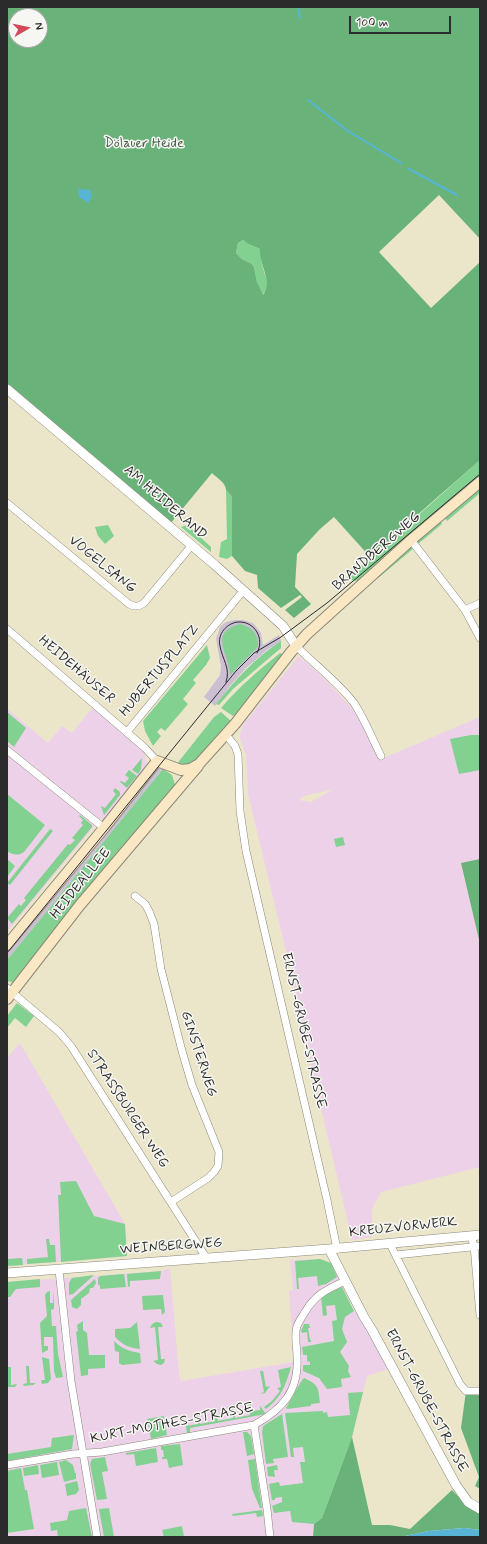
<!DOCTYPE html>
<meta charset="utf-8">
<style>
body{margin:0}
#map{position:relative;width:487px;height:1544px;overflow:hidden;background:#ebe6ca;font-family:Mynerve,sans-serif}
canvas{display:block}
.frame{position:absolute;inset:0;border:8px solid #2b2b2b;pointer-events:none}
.north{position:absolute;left:8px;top:8px;width:40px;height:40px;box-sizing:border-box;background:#f6f6f2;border:1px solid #a5a5a2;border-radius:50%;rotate:81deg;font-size:11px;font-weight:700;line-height:16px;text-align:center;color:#2b2b2b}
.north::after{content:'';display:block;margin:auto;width:14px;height:18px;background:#d1495b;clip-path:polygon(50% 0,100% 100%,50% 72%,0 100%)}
.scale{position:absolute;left:349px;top:16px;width:102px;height:18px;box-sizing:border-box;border:2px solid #2b2b2b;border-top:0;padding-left:5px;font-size:12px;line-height:14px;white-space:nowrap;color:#2b2b2b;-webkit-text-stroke:3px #f6f6f2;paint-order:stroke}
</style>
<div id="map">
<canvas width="487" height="1544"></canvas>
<div class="frame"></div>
<div class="north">N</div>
<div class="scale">100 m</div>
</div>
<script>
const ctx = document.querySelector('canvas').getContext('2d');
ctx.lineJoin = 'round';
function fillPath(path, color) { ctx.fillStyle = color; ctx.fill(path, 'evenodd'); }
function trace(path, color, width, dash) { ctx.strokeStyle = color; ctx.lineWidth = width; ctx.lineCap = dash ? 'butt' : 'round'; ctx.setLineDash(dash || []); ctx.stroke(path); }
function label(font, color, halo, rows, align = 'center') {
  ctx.font = font + ' Mynerve,sans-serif'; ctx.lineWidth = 3; ctx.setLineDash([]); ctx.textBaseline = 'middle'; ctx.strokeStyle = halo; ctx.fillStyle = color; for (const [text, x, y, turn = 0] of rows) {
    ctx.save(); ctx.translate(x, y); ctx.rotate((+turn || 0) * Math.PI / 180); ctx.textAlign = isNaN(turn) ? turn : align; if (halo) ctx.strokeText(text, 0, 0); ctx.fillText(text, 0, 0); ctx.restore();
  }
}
fillPath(new Path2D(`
 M299,656L325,679L352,708L363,724L379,760L480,717V859L461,864L480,944V1167L381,1192L372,1209V1237L352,1240L309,1057L295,989L248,794L246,755L240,739V734L243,725ZM334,789L311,802L299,800L304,796Z
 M97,705L141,747L145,755L147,766L107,822L101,818L7,932V709L48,743L62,726L72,733L89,712Z
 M20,1043L125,1224L127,1256L7,1266V1058Z
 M320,1259L331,1263L354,1311L364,1323L388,1369L367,1376L352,1437L314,1524L313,1537H7V1282L161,1271L170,1268L179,1374L181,1381L294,1362L289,1291L293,1290L290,1260Z`), '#edd1e9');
fillPath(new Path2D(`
 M235,620H243L253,623L261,633L263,645L279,635L281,641L267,650L246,668L230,686L215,706L204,697L220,675L221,666L216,639L220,627L226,622ZM255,650L245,658L230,674L229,665Z
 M160,768L163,769L7,960V951L155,769Z`), '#ccbfd4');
fillPath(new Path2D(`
 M243,240L248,244L260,249C261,255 261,262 263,268C266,279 270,285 262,296L257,282L254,267L252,264L242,259L236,253L238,243Z
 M480,460V477L359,581L350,580L347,578L371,558L400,529L415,518Z
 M480,486V493L447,521L444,517Z
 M226,490L232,495V556L227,559L219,557L221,542L227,539Z
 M440,520L442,524L418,544V541Z
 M108,525L114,536L105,544L98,536L95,527Z
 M187,525L211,547V552L181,527Z
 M409,547L413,549L378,578L376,576Z
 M240,624C252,627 259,634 258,647L230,675C230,654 207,633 240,624Z
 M281,641V648L233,689L219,705L216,704C236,679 255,658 281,641Z
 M207,645L210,658L206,665L193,680L196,683L183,699L188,704L165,731L161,728L157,732L161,736L153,746L145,731L143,721Z
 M280,653L282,654L281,657L239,711L233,716L221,708C239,687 259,670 280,653Z
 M7,712L26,728L14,747L7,741Z
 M221,712L231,721L193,765H176L214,717Z
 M471,735H480V770L459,774L450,739Z
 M142,758L141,769L138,774L132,770Z
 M163,769L172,775L176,788L15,983L7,981V960Z
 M129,770L137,776L127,788L120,782L121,781L125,783L129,778L125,775Z
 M115,788L120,792V795L104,815L101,806L105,808L116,794L113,791Z
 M7,794L45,825L24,852C18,856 12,855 7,851Z
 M80,815L92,825V827L12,924L7,918L19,904L21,906L26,900L24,898L68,844L70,845L75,840L72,838L83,825L81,823L83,820L79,816Z
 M50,829L53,831L10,885L7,883Z
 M343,837L345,845L336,847L334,839Z
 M7,859L15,866L7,877Z
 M17,1003L34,1016L26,1027L15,1018L7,1028V1016Z
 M76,1181L94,1216L125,1224L127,1256L61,1262L58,1195H61L60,1182Z
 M46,1239H49L50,1245H55L56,1262L27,1264V1259L48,1257Z
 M22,1258L23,1265L7,1266V1259Z
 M320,1259L331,1263L337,1277L326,1284L318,1286L317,1276L298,1278L299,1289H297L295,1261Z
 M161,1271L160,1279L130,1281V1286L128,1287L127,1274Z
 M124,1274L126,1287L100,1289V1286L98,1284V1278L100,1276Z
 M94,1275L73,1294L69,1295V1283L72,1278Z
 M40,1279V1287L16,1289L10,1297H7V1282Z
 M95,1279L96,1283L93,1288H90L89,1293L81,1299V1305L77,1309L72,1307L71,1300Z
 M342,1287L354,1311L345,1317L342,1329L347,1342L340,1352L349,1366L348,1371L351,1377L341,1379L342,1387L327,1389L319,1378L303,1371V1365H310V1362L307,1361V1355H303L302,1347L334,1341L332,1321L337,1320L335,1305L326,1306L327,1315L323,1316L321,1297Z
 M50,1291V1303H53L54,1292V1309L51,1310L52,1326H56L58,1354L63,1377L56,1378L54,1371L53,1337H44V1346H48V1350L42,1353L40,1323L47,1316L45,1295L47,1292Z
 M163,1295L165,1312L162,1315L161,1309L143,1310L142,1296Z
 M83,1321V1330L87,1333L89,1355H105V1368L88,1369V1375L81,1376L76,1332L78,1331L77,1325Z
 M137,1322L140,1349C129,1348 123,1345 115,1337V1329L130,1328Z
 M156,1322L161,1323L163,1327H158L161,1359H165L164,1363L161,1365L157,1364L153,1361L158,1360L155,1327L150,1328L152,1324Z
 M304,1324H309L310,1328H308L310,1340H311V1342H308L307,1332L302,1333L301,1331Z
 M114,1341C122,1349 129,1351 140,1353L141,1363L122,1365L119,1363V1352L115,1351Z
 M42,1357L49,1359L51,1379L48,1383L42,1384L41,1380H45Z
 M26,1366H29L30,1383H36L33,1385L24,1386L23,1384L27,1383Z
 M7,1367H11V1385L17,1384L15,1387H7L8,1385Z
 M291,1367C286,1385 281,1398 266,1409L264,1407L272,1401L280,1391L277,1388L281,1387L278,1370Z
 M260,1371H263L266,1387L270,1386L265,1393L260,1394L264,1392Z
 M304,1378C319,1385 318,1387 320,1403L311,1404V1406L287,1409L286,1408C290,1402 301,1380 304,1378Z
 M363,1392L352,1437L322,1518L314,1524L292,1522L290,1511L274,1513L272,1506L282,1502V1497L275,1498V1500H272L269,1484L279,1482L280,1486L303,1483L300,1462H305L303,1447L293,1448L294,1457H291L285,1413L323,1411V1413L327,1412L328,1417L350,1415L348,1393Z
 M251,1404L253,1411L260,1410V1406L266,1414L190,1428V1433L187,1434L186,1426L198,1424L197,1414H192L199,1413L200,1424L215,1421L214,1411H209L220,1409L216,1411L218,1421L233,1418L231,1408H226L237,1406L233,1408L235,1418L250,1415L249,1405H244Z
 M282,1414L288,1457L273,1459L274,1463L266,1464L262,1432L263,1426Z
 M164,1416L167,1435L151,1439L147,1419Z
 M243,1432H247L251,1436L254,1454L247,1456Z
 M74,1435L72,1449L7,1461V1454L51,1447L52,1438Z
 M180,1444L183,1465L169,1468L167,1459H162V1457H164L163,1450H161V1446Z
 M156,1448L158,1462L136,1466L134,1454L126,1455V1453Z
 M105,1457L108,1471L102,1472L107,1499L97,1500L90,1464L92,1459Z
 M255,1459L262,1508H260L252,1489L248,1460Z
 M66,1460L73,1465L75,1473H76V1479L64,1482L59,1462Z
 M57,1462L59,1475L42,1478L40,1465Z
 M38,1465L39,1474L24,1476L23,1468Z
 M277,1465L278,1470H274L275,1477L268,1476L267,1467Z
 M21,1468L25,1490H27L34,1529L7,1533V1471Z
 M77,1481L79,1490L76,1494L67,1496L65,1484Z
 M86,1508L92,1537H58L57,1530L51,1531L50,1523L67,1520L69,1511Z
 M109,1508L114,1537H104L99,1509Z
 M262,1510L263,1516L257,1517L256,1513L233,1516L232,1514Z
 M182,1526L184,1537H164L162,1530Z`), '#82d191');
fillPath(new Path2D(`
 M7,7H480V239L439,195L379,252L431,308L480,262V460C443,493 405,524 371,558L334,517L320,529L297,554L295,587L311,604L294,618L285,610L302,597L300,595L281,608L258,588L257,575L245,571L232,556V496L226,490C226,483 217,478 212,473L170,524L7,389ZM16,16H40V40H16ZM243,240L248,244L260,249C259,265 273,281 263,295L257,282L254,267L252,264L242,259L236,253L238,243Z
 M480,859V944L461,863Z
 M466,1391L476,1395H480V1489L475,1486L479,1477L461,1428Z
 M352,1437L372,1525H390L410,1529L452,1490L467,1506L480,1513V1530L464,1528L429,1531L400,1537H313L314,1524L322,1518Z`), '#69b37b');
fillPath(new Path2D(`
 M78,189L90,190L92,197L88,203L79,197Z
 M464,1528L480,1530V1537H400L429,1531Z`), '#57b4d5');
trace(new Path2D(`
 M298,7L300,18
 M308,100L348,131L401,163
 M409,169L457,195`), '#57b4d5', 2);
const minor = new Path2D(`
 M7,503L129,604C135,607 138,607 144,603L192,545
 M411,540L465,610L480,638
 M465,610L480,603
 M7,629L145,748L157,761
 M296,646C314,664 339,683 354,703C365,720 372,738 381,756
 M127,732L243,591
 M226,735L235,746L238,754L240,811L246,851L327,1200L337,1249
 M7,750L104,828
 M135,896L145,904L149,911L154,924L161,969L182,1051L192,1085L219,1152L218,1166L214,1172L208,1178L171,1202
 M7,988L59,1032L71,1046L207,1259
 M471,1236L474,1246L480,1315
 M390,1244L460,1384L466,1391H480
 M396,1255L480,1246
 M59,1270L71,1381L97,1537
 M254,1425L267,1509L270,1537
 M7,1465L73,1454L102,1452L254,1425C283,1409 299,1391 297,1357C297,1347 294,1335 297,1326C299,1321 302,1317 305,1312C316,1294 326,1290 345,1281`);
const tertiary = new Path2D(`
 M7,389L215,565L283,626L296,646
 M329,1249L364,1317L372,1330L456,1485L468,1502L480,1509
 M7,1273L329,1249L480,1235`);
const secondary = new Path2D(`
 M7,945L104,828L157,761L181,770L190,769L199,764L235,724L291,652L307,634L411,540L480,482
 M7,999L80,905L198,766`);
trace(minor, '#8b887a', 8);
trace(tertiary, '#8b887a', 10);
trace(secondary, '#8b887a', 12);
trace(minor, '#fff', 7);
trace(tertiary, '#fff', 9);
trace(secondary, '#fae7c3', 10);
trace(new Path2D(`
 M226,682C231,668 222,659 220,646C217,634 227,623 238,622C255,621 265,639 257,653
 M7,953L236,671L254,653L281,637L327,603L480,474`), '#2b2b2b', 1);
label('14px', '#455d4a', '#f6f6f2', [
 ["Dölauer Heide",144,144]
]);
label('14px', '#2b2b2b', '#f6f6f2', [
 ["AM HEIDERAND",165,503,41],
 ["BRANDBERGWEG",377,552,-41],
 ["VOGELSANG",102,565,39],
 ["HEIDEHÄUSER",76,670,41],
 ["HUBERTUSPLATZ",160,671,-50],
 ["HEIDEALLEE",81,884,-51],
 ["ERNST-GRUBE-STRASSE",303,1031,77],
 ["GINSTERWEG",198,1054,72],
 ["STRASSBURGER WEG",127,1109,57],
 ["KREUZVORWERK",403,1228,-6],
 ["WEINBERGWEG",171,1247,-4],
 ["ERNST-GRUBE-STRASSE",426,1401,62],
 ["KURT-MOTHES-STRASSE",172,1424,-11]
]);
</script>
